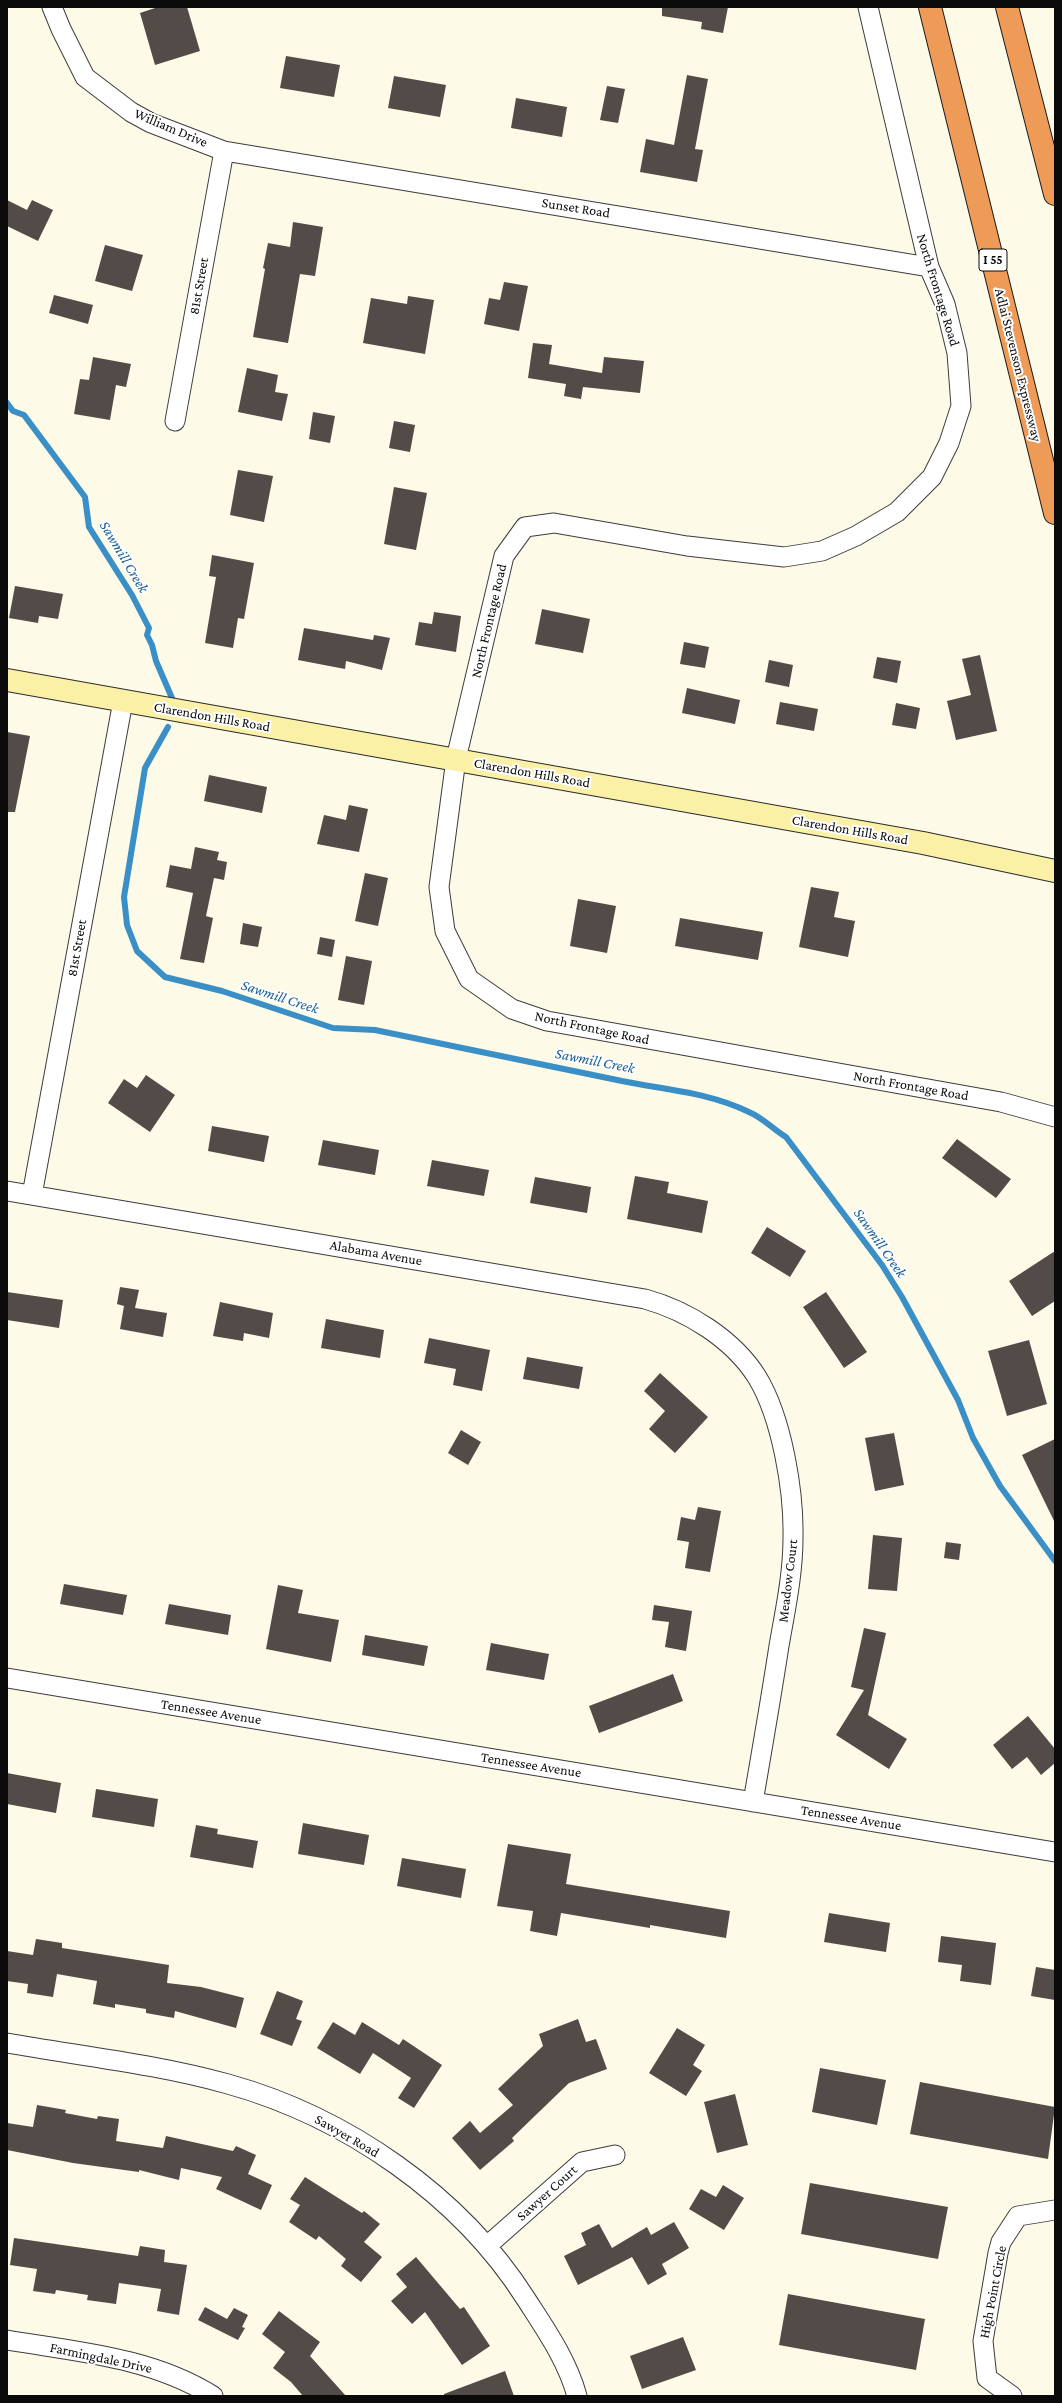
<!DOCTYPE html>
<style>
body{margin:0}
#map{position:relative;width:1062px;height:2403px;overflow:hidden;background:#fefae8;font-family:"Crimson Pro",serif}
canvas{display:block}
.frame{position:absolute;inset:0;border:8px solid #0a0a0a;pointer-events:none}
</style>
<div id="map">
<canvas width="1062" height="2403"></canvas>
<div class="frame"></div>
</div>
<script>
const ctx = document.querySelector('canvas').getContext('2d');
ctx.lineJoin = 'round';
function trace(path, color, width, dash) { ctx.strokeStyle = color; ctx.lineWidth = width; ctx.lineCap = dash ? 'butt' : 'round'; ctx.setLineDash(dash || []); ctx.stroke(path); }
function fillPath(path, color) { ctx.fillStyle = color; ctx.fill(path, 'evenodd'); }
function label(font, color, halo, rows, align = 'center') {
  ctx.font = font + ' "Crimson Pro",serif'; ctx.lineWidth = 4; ctx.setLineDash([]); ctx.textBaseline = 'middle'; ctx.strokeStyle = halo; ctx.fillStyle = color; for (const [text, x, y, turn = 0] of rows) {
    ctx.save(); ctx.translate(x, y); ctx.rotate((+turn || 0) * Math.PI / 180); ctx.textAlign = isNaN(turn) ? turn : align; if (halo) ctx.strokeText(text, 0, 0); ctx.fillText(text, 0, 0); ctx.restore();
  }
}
trace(new Path2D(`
 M7,403L13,411L24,415L85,497L89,527L132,595L149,628L147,635L152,645L156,661L172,698
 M168,727L145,768L124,897L127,925L137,951L165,977L222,991L333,1028L375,1030C458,1047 540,1064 622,1081C666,1090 708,1092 749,1112C763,1118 773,1129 786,1137L882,1265L902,1297L958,1400L973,1438L1000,1486L1055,1561`), '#3a8fc6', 6);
fillPath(new Path2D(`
 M158,7H187L200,51L155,65L140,13Z
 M662,7H728L723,33L701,29L702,22L662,16Z
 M286,56L340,65L334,97L280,88Z
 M687,75L708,79L695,149L703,150L697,182L640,172L646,139L674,145Z
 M394,76L446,85L440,117L388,108Z
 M607,86L625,89L618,123L600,120Z
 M516,98L567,107L562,137L511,128Z
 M7,200L27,210L32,200L53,210L38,241L7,226Z
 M293,222L323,227L315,276L300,274L288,343L253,337L265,269L263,268L268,243L290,247Z
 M105,245L143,255L132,291L95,281Z
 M504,282L528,286L519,331L484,324L489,298L500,300Z
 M54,295L93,305L88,324L49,313Z
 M408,296L434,300L425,354L363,343L371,298L407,304Z
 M533,343L552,345L549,364L602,373L604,357L644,361L640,393L583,387L581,399L564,396L566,384L528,378Z
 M93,357L131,364L126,387L116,385L110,420L74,414L80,379L89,380Z
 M247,368L278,375L275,392L288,394L282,421L238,412Z
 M313,412L335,416L330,443L309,439Z
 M394,421L415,425L410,452L389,448Z
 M238,470L273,476L264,522L230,515Z
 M394,487L427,493L416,550L384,544Z
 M212,555L254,563L244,619L238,618L233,648L205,643L216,577L209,576Z
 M15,586L63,594L58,619L39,616L38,623L9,618Z
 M542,609L590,619L583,653L535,644Z
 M434,612L461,616L456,652L415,645L419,622L432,624Z
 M304,628L373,640L374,635L390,638L382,670L346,661L345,669L298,660Z
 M684,642L709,647L705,668L680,664Z
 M980,655L997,731L956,740L947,701L971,695L962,659Z
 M877,657L901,661L897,683L873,678Z
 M769,660L793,665L789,687L765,682Z
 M687,688L740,700L735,724L682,713Z
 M780,702L818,709L814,731L776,724Z
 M896,703L920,708L916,729L892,725Z
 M7,732L30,736L15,812H7Z
 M209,775L267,787L262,813L204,801Z
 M349,805L368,809L359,852L317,844L324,815L346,820Z
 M195,847L219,852L217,860L227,862L224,880L214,878L206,916L213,918L204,963L180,959L193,893L166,887L170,865L191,869Z
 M365,873L388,878L378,926L355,921Z
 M811,887L839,892L834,917L855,921L848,957L799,947Z
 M578,899L616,906L607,953L570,946Z
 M680,918L763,932L758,960L675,946Z
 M243,923L262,927L258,947L240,944Z
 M320,937L335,940L332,957L317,954Z
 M346,956L372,961L364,1005L338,1000Z
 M146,1075L175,1095L150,1132L108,1103L124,1079L137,1088Z
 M212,1126L269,1136L264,1162L208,1151Z
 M957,1139L1011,1179L996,1198L942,1158Z
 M323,1140L379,1150L375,1175L318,1165Z
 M432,1160L489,1170L484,1196L427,1186Z
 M635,1176L669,1182L667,1193L708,1201L702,1233L627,1219Z
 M535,1177L591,1187L587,1213L530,1203Z
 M767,1227L806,1251L790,1277L751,1253Z
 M1055,1251V1301L1032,1316L1009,1281Z
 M120,1287L139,1290L135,1308L167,1313L163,1337L120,1329L124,1306L117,1304Z
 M7,1292L63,1300L59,1328L7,1320Z
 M826,1292L867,1352L844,1368L803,1307Z
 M220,1302L273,1313L269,1338L244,1333L243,1341L213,1336Z
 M326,1319L384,1330L380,1358L321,1348Z
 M429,1338L490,1350L482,1391L453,1385L456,1369L424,1363Z
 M1029,1340L1047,1404L1007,1416L988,1351Z
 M527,1357L583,1367L579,1389L523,1379Z
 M660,1373L708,1417L675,1453L649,1429L665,1411L644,1391Z
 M461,1430L481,1442L468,1465L448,1453Z
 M894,1433L904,1485L875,1491L865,1438Z
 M1055,1439V1523L1022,1455Z
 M698,1507L721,1511L710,1572L685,1568L689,1542L677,1540L681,1517L695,1520Z
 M873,1535L902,1538L897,1591L868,1589Z
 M946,1542L961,1544L959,1560L944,1558Z
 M64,1584L127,1595L123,1615L60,1604Z
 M278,1585L303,1590L298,1613L339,1620L331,1662L266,1649Z
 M169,1604L231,1615L228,1635L165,1624Z
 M654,1605L692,1611L686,1651L665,1647L669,1622L652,1620Z
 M864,1628L886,1633L868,1715L907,1739L889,1769L836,1735L864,1690L851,1687Z
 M365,1635L428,1646L424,1666L362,1655Z
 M491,1643L549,1654L544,1680L486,1670Z
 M673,1674L683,1701L599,1733L589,1706Z
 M1028,1716L1055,1749V1763L1041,1775L1027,1757L1012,1769L993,1745Z
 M7,1773L61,1783L56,1813L7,1804Z
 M96,1789L158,1799L154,1827L92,1817Z
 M303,1823L369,1835L364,1865L298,1854Z
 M196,1825L218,1829L217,1834L258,1841L253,1868L190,1857Z
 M508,1844L571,1854L566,1884L730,1911L726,1938L650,1925V1928L561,1913L557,1936L530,1931L533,1911L497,1906Z
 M402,1858L466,1869L461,1898L397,1886Z
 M829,1913L890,1923L886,1952L824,1942Z
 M941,1936L996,1943L991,1985L960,1981L962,1965L938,1962Z
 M36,1939L62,1943V1948L169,1965L167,1983L201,1987L244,1998L236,2028L175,2011L174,2018L146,2013V2009L115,2004V2008L93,2004L97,1981L57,1974L53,1997L27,1993L28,1984L7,1981V1951L33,1955Z
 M1036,1967L1055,1970V2000L1031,1996Z
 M277,1991L303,2001L296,2019L302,2021L292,2046L260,2034Z
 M578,2019L586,2042L596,2039L607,2069L569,2083L512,2138L514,2141L480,2170L452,2138L470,2121L480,2133L513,2105L498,2089L543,2046L539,2034Z
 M333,2022L355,2035L362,2022L399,2045L403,2039L442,2065L414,2108L398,2098L411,2078L373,2053L360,2074L317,2048Z
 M677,2028L705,2045L693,2065L702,2071L686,2096L649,2073Z
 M820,2068L886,2080L877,2125L812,2112Z
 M920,2082L1055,2107L1048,2159L910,2134Z
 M735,2094L748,2145L717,2153L704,2102Z
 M37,2105L66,2110L65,2113L97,2119L98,2116L119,2119L116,2141L163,2148L166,2136L233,2151L236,2146L256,2155L248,2174L272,2185L261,2210L216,2189L222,2177L181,2168L179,2180L139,2170V2172L73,2163L7,2150V2123L33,2127Z
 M305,2177L362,2213L364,2211L380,2224L364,2242L382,2257L361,2282L341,2266L346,2259L319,2236L316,2240L289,2222L300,2205L290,2199Z
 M810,2183L948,2207L938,2259L801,2234Z
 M723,2185L744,2198L724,2230L689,2209L701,2189L716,2197Z
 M674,2222L689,2248L662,2264L667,2274L648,2285L632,2257L578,2285L564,2256L586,2245L581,2233L599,2224L612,2248L647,2227L651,2235Z
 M14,2238L138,2256L140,2246L165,2250L164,2262L187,2265L179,2315L157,2311L161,2289L119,2283L116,2304L87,2300L88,2295L56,2290L55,2294L33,2291L37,2269L10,2265Z
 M416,2257L460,2309L464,2307L490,2346L462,2365L425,2312L412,2324L391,2301L407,2287L396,2274Z
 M788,2294L925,2319L916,2370L779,2345Z
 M205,2307L227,2319L234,2308L248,2315L242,2327L245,2328L238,2340L198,2320Z
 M279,2311L320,2342L310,2356L346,2396H303L291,2382L273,2368L285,2352L262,2334Z
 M683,2337L696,2370L642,2389L630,2356Z
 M505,2371L514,2396H444V2394Z`), '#524b47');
const street = new Path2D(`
 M52,7L61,29L85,77L131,112L151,123L224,151L929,267
 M868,7L929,267L945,304L957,353L961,406L949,443L932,477L897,512L856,536L822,551L784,557L687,546L554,523L525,527L504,556L456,759L439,887L445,931L469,979L512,1009L547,1021L1001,1102L1055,1117
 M175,421L224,151
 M7,1191L645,1299C688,1311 733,1339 757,1377C782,1418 794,1491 793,1538C793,1575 785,1611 779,1646C771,1698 762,1750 753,1802
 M32,1195L123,701
 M7,1678L1055,1852
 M7,2043C81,2056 156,2064 228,2084C346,2117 460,2195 526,2299C546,2330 567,2360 577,2396
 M487,2246L582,2162L615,2155
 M7,2340C77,2352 151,2357 213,2396
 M1012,2396L987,2378L983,2341L998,2253L1001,2242L1018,2216L1055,2210`);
const secondary = new Path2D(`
 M7,680L923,843L1055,871`);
const highway = new Path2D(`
 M930,7L1055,513
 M1007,7L1055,194`);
trace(street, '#3d3d3d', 21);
trace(secondary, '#2c2c2c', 24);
trace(highway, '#1b1b1b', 24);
trace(street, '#fff', 19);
trace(secondary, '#fbf1a6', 22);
trace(highway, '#ee9b57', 22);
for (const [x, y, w] of [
 [993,260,28]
]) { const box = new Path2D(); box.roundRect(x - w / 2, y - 11, w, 22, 3); ctx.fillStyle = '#fff'; ctx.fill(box); trace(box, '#0a0a0a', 1); }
label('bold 13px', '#0a0a0a', null, [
 ["I 55",993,260]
]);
label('14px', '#0a0a0a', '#fff', [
 ["William Drive",171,128,23],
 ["Sunset Road",576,208,9],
 ["81st Street",199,286,-80],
 ["North Frontage Road",938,290,73],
 ["Adlai Stevenson Expressway",1018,365,76],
 ["North Frontage Road",489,621,-77],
 ["Clarendon Hills Road",212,717,10],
 ["Clarendon Hills Road",532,773,10],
 ["Clarendon Hills Road",850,830,10],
 ["81st Street",77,948,-80],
 ["North Frontage Road",592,1028,12],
 ["North Frontage Road",911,1086,10],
 ["Alabama Avenue",376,1253,10],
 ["Meadow Court",788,1581,-83],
 ["Tennessee Avenue",211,1712,9],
 ["Tennessee Avenue",531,1765,9],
 ["Tennessee Avenue",851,1818,9],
 ["Sawyer Road",347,2136,30],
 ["Sawyer Court",547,2193,-42],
 ["High Point Circle",993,2292,-79],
 ["Farmingdale Drive",101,2358,12]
]);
label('italic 15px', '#1b6095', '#fff', [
 ["Sawmill Creek",124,557,59],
 ["Sawmill Creek",280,997,18],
 ["Sawmill Creek",595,1061,11],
 ["Sawmill Creek",880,1243,55]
]);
</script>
